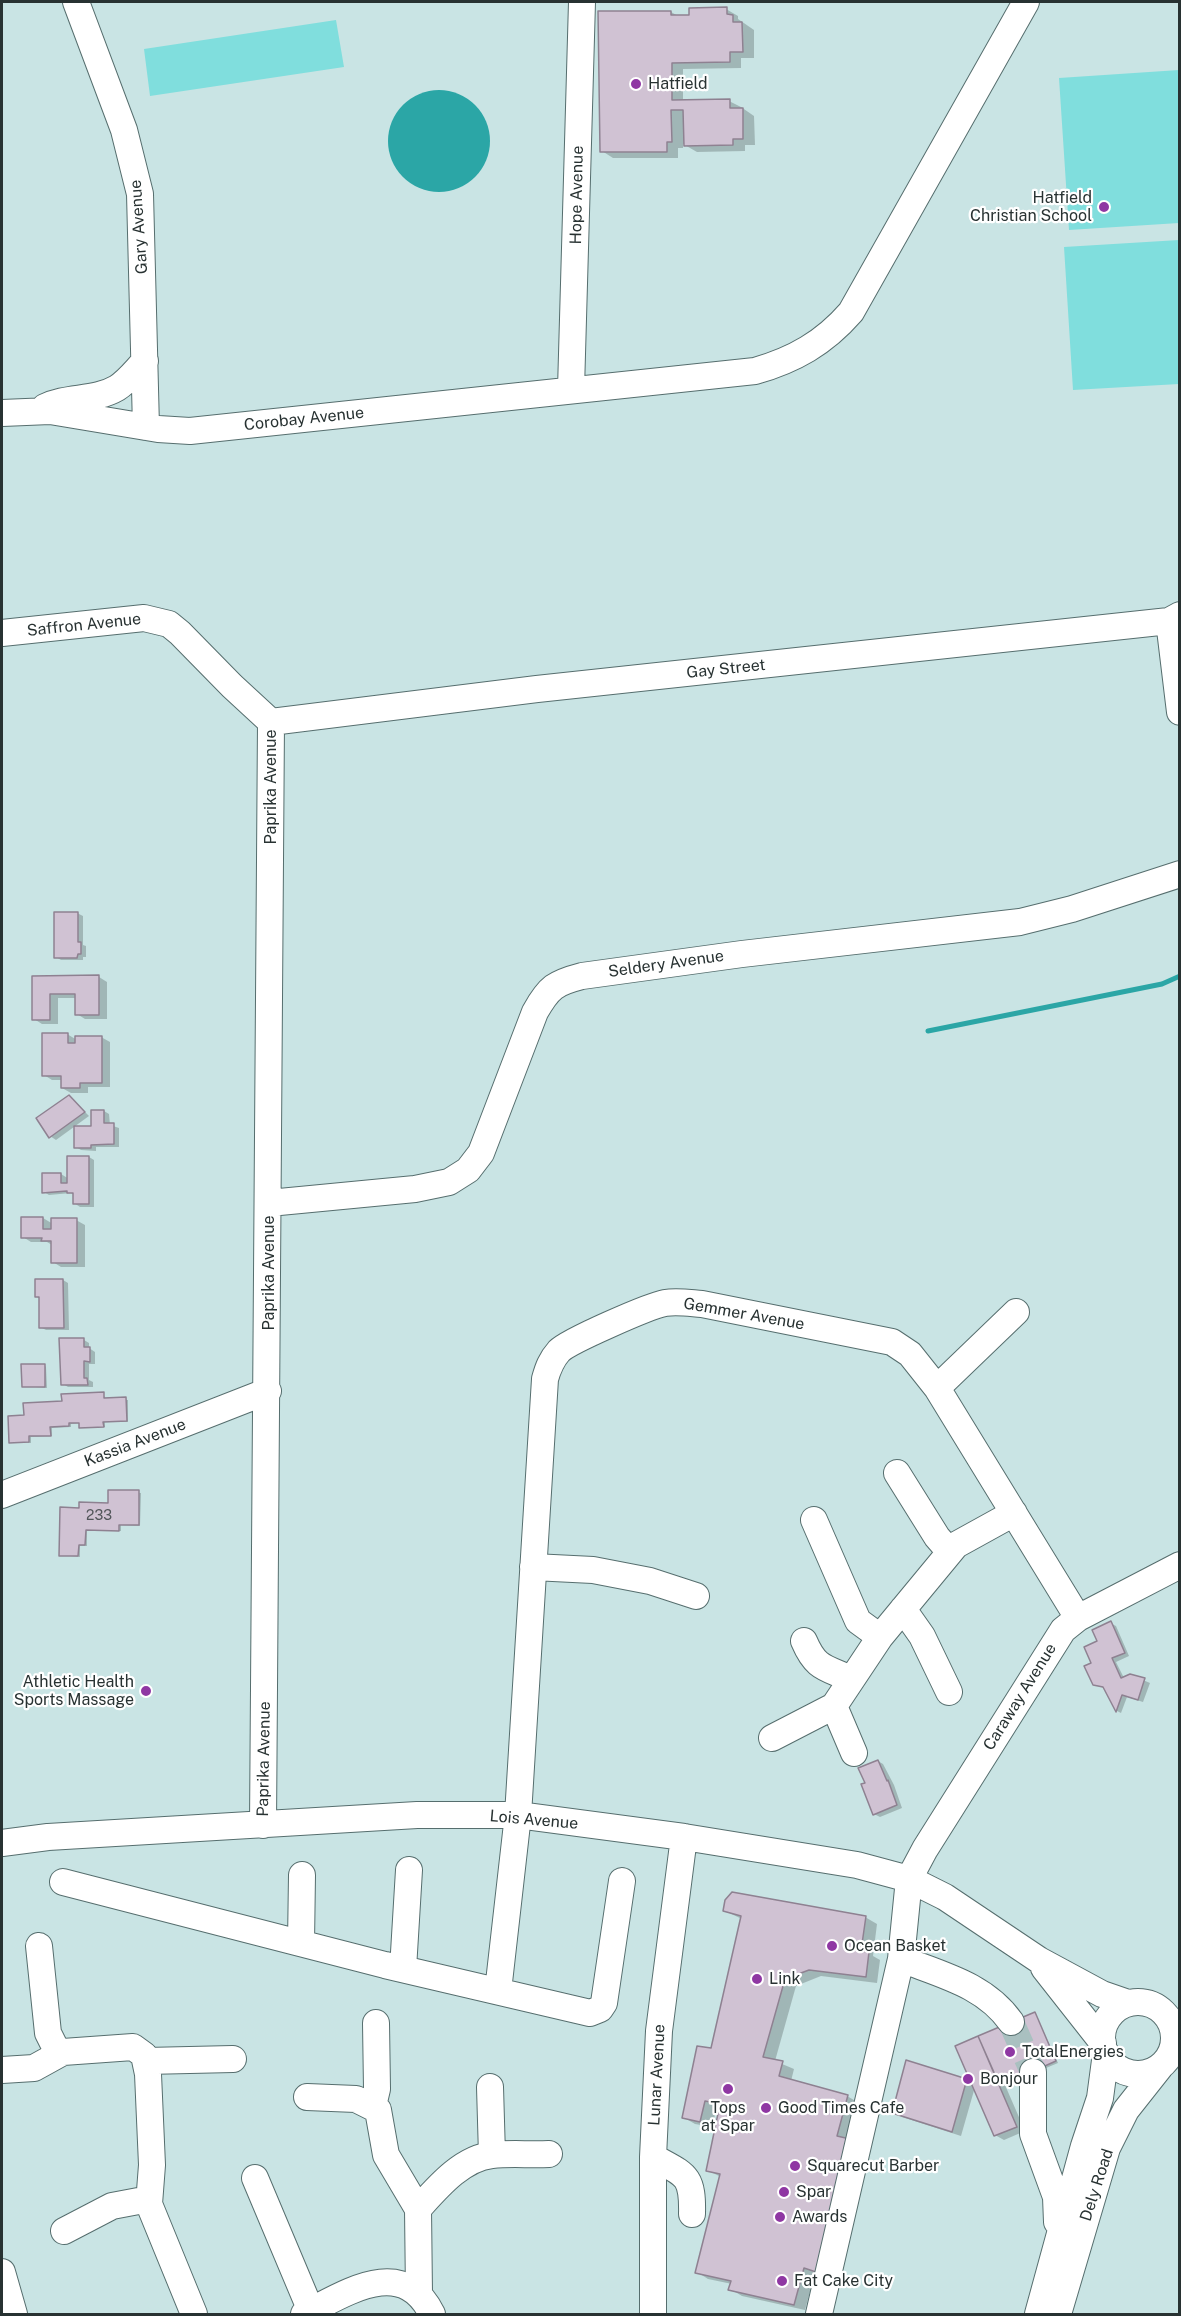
<!DOCTYPE html>
<style>
body{margin:0}
#map{position:relative;width:1181px;height:2316px;overflow:hidden;background:#c9e4e4;font-family:"Public Sans",sans-serif}
canvas{display:block}
.frame{position:absolute;inset:0;border:3px solid #283232;pointer-events:none}
</style>
<div id="map">
<canvas width="1181" height="2316"></canvas>
<div class="frame"></div>
</div>
<script>
const ctx = document.querySelector('canvas').getContext('2d');
ctx.lineJoin = 'round';
function fillPath(path, color) { ctx.fillStyle = color; ctx.fill(path, 'evenodd'); }
function trace(path, color, width, dash) { ctx.strokeStyle = color; ctx.lineWidth = width; ctx.lineCap = dash ? 'butt' : 'round'; ctx.setLineDash(dash || []); ctx.stroke(path); }
function label(font, color, halo, rows, align = 'center') {
  ctx.font = font + ' "Public Sans",sans-serif'; ctx.lineWidth = 4.5; ctx.setLineDash([]); ctx.textBaseline = 'middle'; ctx.strokeStyle = halo; ctx.fillStyle = color; for (const [text, x, y, turn = 0] of rows) {
    ctx.save(); ctx.translate(x, y); ctx.rotate((+turn || 0) * Math.PI / 180); ctx.textAlign = isNaN(turn) ? turn : align; if (halo) ctx.strokeText(text, 0, 0); ctx.fillText(text, 0, 0); ctx.restore();
  }
}
fillPath(new Path2D(`
 M336,20L344,67L150,96L144,49Z
 M1179,70V223L1069,230L1059,78Z
 M1179,240V384L1073,390L1064,247Z`), '#80dedd');
fillPath(new Path2D(`
 M388 141a51 51 0 1 1 102 0a51 51 0 1 1-102 0Z`), '#2ba6a6');
fillPath(new Path2D(`
 M726,9L738,16V19L754,30V58H741V68L683,69V101H729L741,107L754,116L755,145H745V151L697,152L683,144V148H678V158H613L602,151L671,12L678,16H690Z
 M77,913L83,916V945L86,946V957H83V960H61L56,957Z
 M34,977H99L107,982V1019H85L77,1014L76,998H58V1024H42L34,1019Z
 M67,1034L77,1040L101,1037L110,1042V1087H88V1093H71L62,1088V1080H52L44,1075Z
 M69,1096L89,1116L56,1140L50,1136Z
 M92,1111H104L109,1114L110,1125L119,1128V1147H96V1151L81,1150L76,1147L92,1128Z
 M89,1157L94,1160V1207H80L74,1203V1195L71,1193L49,1195L44,1192L61,1174L69,1179Z
 M43,1218L53,1224L76,1220L85,1225V1267H61L53,1262L52,1245L47,1242H31L23,1237Z
 M63,1280L68,1283L69,1330H46L40,1327V1299L37,1297Z
 M84,1340L89,1343V1348L95,1352V1364H89V1380L93,1382V1387H68L63,1384Z
 M44,1365L46,1367L47,1388L23,1386Z
 M103,1394L106,1399L128,1400V1422H105V1427L82,1428L80,1423L71,1424V1427L52,1428V1436L31,1437V1443L11,1442L25,1416L63,1403Z
 M109,1491L141,1493L140,1526L121,1525V1531L87,1530V1546H80V1557L61,1555L80,1510L109,1504Z
 M1110,1623L1116,1626L1129,1656L1116,1662L1124,1678L1131,1675L1150,1683L1143,1702L1127,1697L1121,1713L1117,1711L1106,1689L1094,1684L1093,1663L1099,1641Z
 M878,1761L883,1764L894,1785L902,1808L880,1817L874,1814L867,1783Z
 M725,1911L865,1917L877,1924L873,1956L880,1960L877,1983L821,1976L796,1986L775,2061L794,2069L791,2081L847,2096L859,2103L827,2277L815,2273L805,2310L742,2296L730,2289L732,2284L708,2279L697,2272L721,2177L707,2170L721,2107H717L712,2127L695,2124L683,2117L713,2050L742,1919Z
 M1035,2013L1058,2063L1005,2085L1025,2131L1004,2140L995,2135L975,2087L961,2136L902,2117L893,2112L967,2080L973,2084L957,2047Z`), '#0003');
trace(new Path2D(`
 M928,1031L1162,984L1180,976`), '#2ba6a6', 5);
const building = new Path2D(`
 M727,7V14L733,15V22H742L743,52H730V62L672,63V100L730,99V108H743V139H733V145L684,146L683,110H671L672,142H667V152H600L598,11H671V15H689V8Z
 M54,912H78V942H81V954H78L77,958H54Z
 M99,975V1015H75V994H50V1020H32V976Z
 M42,1033H68V1043H75V1036H102V1083H80V1088H61V1076H42Z
 M69,1095L85,1112L49,1138L36,1118Z
 M91,1110H104V1123H114V1144L91,1145V1148H74V1126H91Z
 M67,1156H89V1204H73V1193H67V1191L42,1193V1173H61V1183H67Z
 M21,1217H43V1229H51V1218H77V1263H51V1241H41L42,1238H21Z
 M35,1279H63L64,1328H39V1297H35Z
 M59,1338H84V1347H90V1362L84,1361V1378H87L88,1385H61Z
 M21,1364H45V1387H22Z
 M104,1392V1398L126,1397L127,1421L103,1422L104,1427L79,1428V1423H69V1426L50,1427L51,1436H29V1442L9,1443L8,1416L24,1415L23,1403L62,1401L61,1394Z
 M108,1490H139V1525H119V1531L86,1530L85,1545H79L78,1556H59L60,1507L79,1508V1502L108,1503Z
 M1111,1621L1125,1653L1112,1658L1121,1678L1130,1674L1145,1678L1138,1700L1122,1695L1116,1712L1103,1687L1093,1685L1084,1666L1091,1663L1084,1647L1097,1641L1092,1630Z
 M878,1760L887,1781L888,1780L897,1805L873,1815L861,1784L865,1783L858,1768Z
 M732,1892L866,1916L861,1951L869,1952L866,1977L809,1970L785,1979L763,2057L783,2061L779,2076L848,2095L837,2136L850,2139L816,2272L804,2268L794,2305L728,2290L731,2281L695,2273L720,2174L706,2171L720,2104L705,2101L700,2122L682,2118L697,2046L711,2048L741,1916L723,1911L725,1900Z
 M1035,2012L1056,2061L1000,2086L978,2036Z
 M978,2036L1017,2127L994,2136L955,2046Z
 M906,2060L967,2079L952,2132L892,2113Z`);
fillPath(building, '#d0c2d3');
trace(building, '#8e8191', 1.5);
trace(new Path2D(`
 M1011,2022L1033,2072`), '#a9c0c0', 26, [26, 13]);
const minor = new Path2D(`
 M76,2L124,130L140,194L146,427
 M571,389L582,2
 M45,407C67,396 95,401 117,388C128,381 136,370 145,361
 M2,413L50,411L158,429L190,431L755,371C794,360 824,343 851,312L1026,2
 M1169,621L1180,712
 M2,633L144,618L169,624L180,633L232,686L271,722
 M271,722L537,689L1169,621L1180,615
 M269,1203L415,1189L449,1182L468,1170L481,1153L535,1012C549,987 555,983 582,976L742,954L1020,922L1072,909L1180,874
 M937,1388L1016,1312
 M897,1473L937,1537L950,1552
 M2,1495L268,1391
 M814,1520L858,1621L880,1637
 M533,1567L593,1570L650,1581L696,1596
 M903,1609L922,1636L949,1692
 M804,1641C816,1669 825,1667 851,1679
 M834,1706L854,1753
 M772,1738L834,1706L880,1637L956,1545L1014,1513
 M263,1825L271,722
 M2,1843L48,1837L417,1815H518L684,1837L857,1865L909,1879L945,1897L1039,1960L1102,1994L1128,2003
 M63,1882L385,1965L590,2013L600,2009L604,2003L622,1881
 M301,1943L302,1875
 M39,1946L48,2033L58,2053
 M901,1959C942,1975 985,1985 1011,2022
 M1044,1968L1103,2043
 M403,1969L409,1870
 M498,1991L518,1815L545,1379C548,1368 551,1360 559,1351C569,1341 649,1306 665,1303C677,1301 689,1303 702,1304L892,1342L910,1354L937,1388L1078,1618
 M1102 2038a36 36 0 1 1 72 0a36 36 0 1 1-72 0Z
 M146,2061L233,2059
 M2,2070L34,2068L63,2052L133,2047L144,2055L148,2074L152,2165L149,2204L194,2314
 M1033,2072V2134L1056,2197L1057,2222
 M490,2087L492,2155
 M307,2097L356,2099L378,2110L386,2155L418,2209L419,2294
 M373,2106L377,2089L376,2023
 M653,2157C685,2175 693,2174 692,2214
 M255,2178L311,2311
 M418,2209C437,2188 462,2158 492,2155C511,2153 530,2155 549,2154
 M64,2231L112,2206L149,2199
 M2,2272L14,2314
 M304,2314C345,2294 402,2254 432,2314
 M653,2314V2157L659,2031L684,1837
 M819,2314L901,1959L909,1879L925,1849L1063,1630L1078,1618L1180,1565
 M1038,2314L1084,2146L1100,2098L1106,2053
 M1058,2314L1107,2148L1126,2110L1160,2067`);
trace(minor, '#566e6e', 28);
trace(minor, '#fff', 26);
for (const [x, y, r, color] of [
 [636,84,6,"#8f37a3"],
 [1104,207,6,"#8f37a3"],
 [146,1691,6,"#8f37a3"],
 [832,1946,6,"#8f37a3"],
 [757,1979,6,"#8f37a3"],
 [1010,2052,6,"#8f37a3"],
 [968,2079,6,"#8f37a3"],
 [728,2089,6,"#8f37a3"],
 [766,2108,6,"#8f37a3"],
 [795,2166,6,"#8f37a3"],
 [784,2192,6,"#8f37a3"],
 [780,2217,6,"#8f37a3"],
 [782,2281,6,"#8f37a3"]
]) { const dot = new Path2D(); dot.arc(x, y, r, 0, 2 * Math.PI); ctx.fillStyle = color; ctx.fill(dot); trace(dot, '#fff', 2); }
label('14px', '#52565a', null, [
 ["233",99,1516]
]);
label('16px', '#283232', '#fff', [
 ["Hatfield",648,84],
 ["Hatfield",1092,198,"right"],
 ["Christian School",1092,216,"right"],
 ["Athletic Health",134,1682,"right"],
 ["Sports Massage",134,1700,"right"],
 ["Ocean Basket",844,1946],
 ["Link",769,1979],
 ["TotalEnergies",1022,2052],
 ["Bonjour",980,2079],
 ["Tops",728,2108,"center"],
 ["at Spar",728,2126,"center"],
 ["Good Times Cafe",778,2108],
 ["Squarecut Barber",807,2166],
 ["Spar",796,2192],
 ["Awards",792,2217],
 ["Fat Cake City",794,2281]
], 'left');
label('16px', '#283232', '#fff', [
 ["Hope Avenue",577,195,-89],
 ["Gary Avenue",139,227,-94],
 ["Corobay Avenue",304,419,-6],
 ["Saffron Avenue",84,625,-6],
 ["Gay Street",726,669,-6],
 ["Paprika Avenue",271,787,-90],
 ["Seldery Avenue",666,964,-8],
 ["Paprika Avenue",269,1273,-90],
 ["Gemmer Avenue",744,1314,10],
 ["Kassia Avenue",135,1443,-21],
 ["Caraway Avenue",1020,1697,-58],
 ["Paprika Avenue",264,1759,-89],
 ["Lois Avenue",534,1820,5],
 ["Lunar Avenue",657,2075,-87],
 ["Dely Road",1097,2185,-72]
]);
</script>
